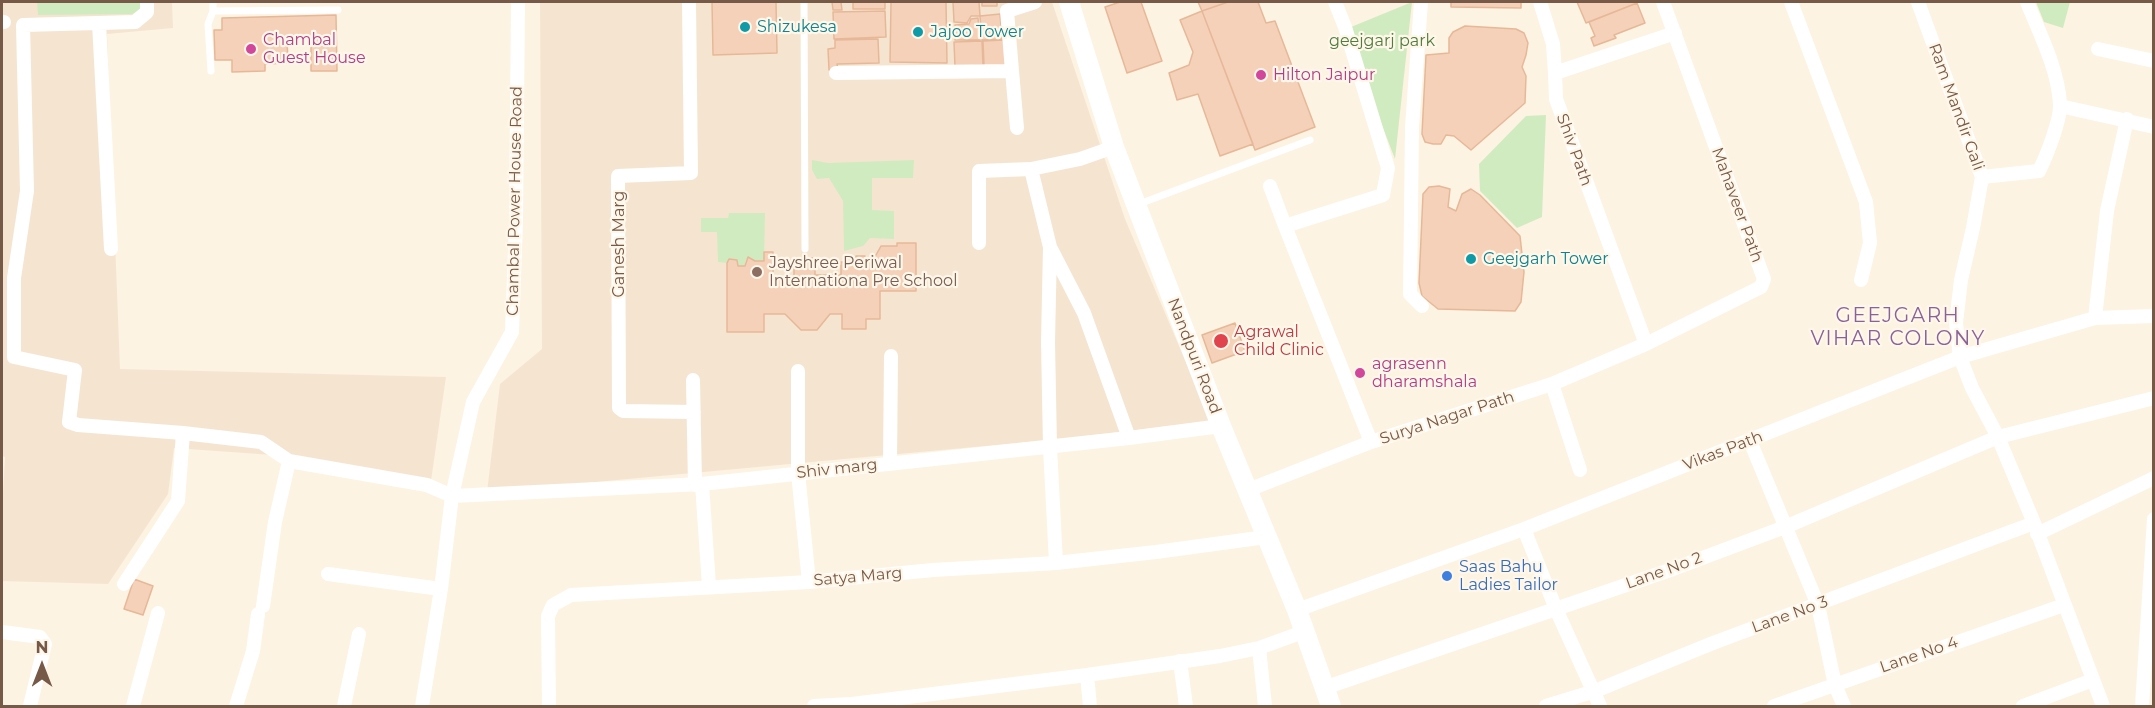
<!DOCTYPE html>
<style>
body{margin:0}
#map{position:relative;width:2155px;height:708px;overflow:hidden;background:#fdf3e2;font-family:Montserrat,sans-serif}
canvas{display:block}
.frame{position:absolute;inset:0;border:3px solid #765947;pointer-events:none}
.north{position:absolute;left:12px;top:636px;width:60px;height:60px;-webkit-text-stroke:4px #fff7e9;paint-order:stroke;rotate:0deg;font-size:16px;font-weight:700;line-height:24px;text-align:center;color:#765947}
.north::after{content:'';display:block;margin:auto;width:21px;height:27px;background:#765947;clip-path:polygon(50% 0,100% 100%,50% 72%,0 100%)}
</style>
<div id="map">
<canvas width="2155" height="708"></canvas>
<div class="frame"></div>
<div class="north">N</div>
</div>
<script>
const ctx = document.querySelector('canvas').getContext('2d');
ctx.lineJoin = 'round';
function fillPath(path, color) { ctx.fillStyle = color; ctx.fill(path, 'evenodd'); }
function trace(path, color, width, dash) { ctx.strokeStyle = color; ctx.lineWidth = width; ctx.lineCap = dash ? 'butt' : 'round'; ctx.setLineDash(dash || []); ctx.stroke(path); }
function label(font, color, halo, rows, align = 'center') {
  ctx.font = font + ' Montserrat,sans-serif'; ctx.lineWidth = 4.5; ctx.setLineDash([]); ctx.textBaseline = 'middle'; ctx.strokeStyle = halo; ctx.fillStyle = color; for (const [text, x, y, turn = 0] of rows) {
    ctx.save(); ctx.translate(x, y); ctx.rotate((+turn || 0) * Math.PI / 180); ctx.textAlign = isNaN(turn) ? turn : align; if (halo) ctx.strokeText(text, 0, 0); ctx.fillText(text, 0, 0); ctx.restore();
  }
}
fillPath(new Path2D(`
 M2,2H172L173,28L107,34L120,369L446,377L431,481L301,457L174,448L168,494L108,584L2,581V510L5,457L2,456Z
 M540,2H1052L1125,219L1211,421L1061,439L487,492L500,384L542,349Z`), '#f5e5d0');
fillPath(new Path2D(`
 M37,2H143L140,9L132,14L38,15Z
 M1412,2L1395,159L1371,97L1351,27Z
 M2036,2H2070L2063,28L2044,22Z
 M1546,115L1542,217L1517,228L1480,191L1479,164L1526,116Z
 M812,160L828,163L914,160L913,178H872V210L894,211V239L870,238L863,246L844,251L843,201L829,178L817,179L812,170Z
 M729,213H765L764,261H755L748,257L745,262V266H738L737,260L729,259L727,263L718,262L717,232H701V218H728Z`), '#d1ebc0');
const building = new Path2D(`
 M712,2H776L777,53L713,55Z
 M832,2H885V9H853V2H841L842,10H833Z
 M891,2H946L947,63L890,62Z
 M953,2H979L980,16H971L967,23L954,22Z
 M982,2H997V6H982Z
 M1120,2H1141L1162,61L1127,73L1105,7Z
 M1198,2H1228L1202,11Z
 M1228,2H1258L1266,23L1275,21L1315,127L1255,150L1202,11Z
 M1451,2H1521V8L1451,7Z
 M1577,2H1636L1637,3L1586,23Z
 M1637,3L1645,23L1614,35L1616,38L1594,46L1591,38L1595,36L1589,22Z
 M885,11L886,37L834,39L833,12Z
 M1202,11L1253,144L1220,156L1198,94L1177,100L1169,73L1189,65L1193,52L1180,20Z
 M1000,14L1002,39L982,40L980,16Z
 M336,15L337,71H311V38L287,39L288,63L265,64V71L232,72V60H215L214,30H222V18Z
 M978,18L980,40H955V25L969,24L971,19Z
 M1465,26L1516,29L1524,33L1528,43L1526,55L1522,67L1526,76L1525,103L1471,150L1454,136L1446,135L1441,144H1433L1425,142L1422,134L1426,55L1449,53V38L1453,32Z
 M878,39L879,63L837,64L838,70H829L828,49L835,48V40Z
 M1003,40L1007,66H984L983,41Z
 M982,41L983,65L955,67L954,42Z
 M1439,186L1450,189L1448,207L1456,211L1462,194L1471,189L1480,195L1520,236L1524,272L1521,302L1515,311L1438,309L1422,296L1419,283L1423,194L1429,187Z
 M897,243H916V291H880V319H866V329H842V314H830L817,330H801L785,314H764V332H727V263L729,259L737,260L738,266H745L748,257L755,261H764V252H773V278H794V258H815V275H841V262H856V256H865V260H870L876,255L881,246H897Z
 M1235,323L1245,351L1212,363L1202,335Z
 M134,579L153,586L143,615L124,609Z`);
fillPath(building, '#f4d1b8');
trace(building, '#e7b898', 1.5);
trace(new Path2D(`
 M213,2V11L338,10
 M804,2L805,249
 M211,71L208,24L213,11
 M1139,204L1310,140`), '#fff', 7);
trace(new Path2D(`
 M147,2V12L135,22L23,25L27,191L14,278V357L75,370L69,422L78,425L183,433L261,442L289,461
 M689,2L691,173L618,176L619,408L623,411L694,412
 M1335,2L1345,27L1388,168L1383,195L1285,226L1371,442
 M1421,2L1412,127L1410,294L1422,306
 M1540,2L1553,44L1555,73
 M1791,2L1866,202L1870,243L1861,280
 M2,22H4
 M99,23L111,249
 M2098,49L2154,61
 M1012,71L1017,128
 M836,73L1012,71L1007,11L1035,2
 M2060,106L2154,127
 M1982,177L2039,171C2046,157 2061,120 2060,104C2058,69 2040,34 2027,2
 M1270,186L1285,226
 M979,243V171L1031,169
 M1051,249L1084,313L1129,438
 M2095,318L2107,211L2127,119
 M1646,344L1556,99L1555,73L1675,33
 M798,371V473L809,582
 M693,380L695,485
 M1552,384L1580,470
 M1750,441L1818,605L1835,685L1844,706
 M890,463L891,356
 M702,484L709,586
 M1248,490L1371,442L1552,384L1646,344L1761,287L1764,279L1663,2
 M1524,529L1556,609L1600,706
 M2037,534L2154,478
 M1056,563L1050,447L1048,342L1050,247L1031,169L1080,159L1114,147
 M328,574L441,589
 M124,584L178,501L183,433
 M263,606L275,522L289,461L427,485L452,496L702,484L1129,438L1221,426
 M1297,610L1524,529L1960,357L2095,318L2154,316
 M2,632L40,637L45,644L30,706
 M1259,648L1265,706
 M1180,661L1186,706
 M1087,675L1090,706
 M1324,688L1673,569L1785,527L1998,437L1972,388L1960,357L1956,323L1961,280L1973,228L1982,177L1918,2
 M133,706L158,613
 M236,706L253,651L258,614
 M344,706L359,634
 M422,706L441,589L452,496L473,402L512,332L516,222L518,2
 M549,706L548,616L553,605L571,595L809,582L933,570L1056,563L1156,552L1266,537
 M814,706L852,704L1087,675L1220,656L1259,648L1303,632
 M1546,706L1595,691L1713,643L2034,523
 M1774,706L2064,605
 M2023,706L2093,680
 M2103,706L2034,523L1998,437L2154,398
 M2142,706L2154,519`), '#fff', 14);
trace(new Path2D(`
 M1069,2L1114,147L1221,426L1297,610L1331,706`), '#fff', 20);
for (const [x, y, r, color] of [
 [745,27,6,"#0f9aa8"],
 [918,32,6,"#0f9aa8"],
 [251,49,6,"#d1479c"],
 [1261,75,6,"#d1479c"],
 [1471,259,6,"#0f9aa8"],
 [757,272,6,"#8d6e63"],
 [1221,341,8,"#e0444e"],
 [1360,373,6,"#d1479c"],
 [1447,576,6,"#3f7fe0"]
]) { const dot = new Path2D(); dot.arc(x, y, r, 0, 2 * Math.PI); ctx.fillStyle = color; ctx.fill(dot); trace(dot, '#fff7e9', 2); }
label('16px', '#0d838f', '#fff7e9', [
 ["Shizukesa",757,27],
 ["Jajoo Tower",930,32],
 ["Geejgarh Tower",1483,259]
], 'left');
label('16px', '#b23c85', '#fff7e9', [
 ["Chambal",263,40],
 ["Guest House",263,58],
 ["Hilton Jaipur",1273,75],
 ["agrasenn",1372,364],
 ["dharamshala",1372,382]
], 'left');
label('16px', '#507d3f', '#fff7e9', [
 ["geejgarj park",1382,41]
]);
label('16px', '#765947', '#fff7e9', [
 ["Ram Mandir Gali",1956,107,70],
 ["Shiv Path",1574,150,70],
 ["Chambal Power House Road",515,201,-89],
 ["Mahaveer Path",1737,205,70],
 ["Ganesh Marg",619,244,-90],
 ["Nandpuri Road",1194,356,69],
 ["Surya Nagar Path",1447,418,-18],
 ["Vikas Path",1723,451,-21],
 ["Shiv marg",837,469,-6],
 ["Lane No 2",1664,571,-20],
 ["Satya Marg",858,577,-5],
 ["Lane No 3",1790,615,-20],
 ["Lane No 4",1919,655,-19]
]);
label('16px', '#785e54', '#fff7e9', [
 ["Jayshree Periwal",769,263],
 ["Internationa Pre School",769,281]
], 'left');
label('16px', '#be3a42', '#fff7e9', [
 ["Agrawal",1234,332],
 ["Child Clinic",1234,350]
], 'left');
label('16px', '#366cbe', '#fff7e9', [
 ["Saas Bahu",1459,567],
 ["Ladies Tailor",1459,585]
], 'left');
ctx.letterSpacing = '1.5px';
label('20px', '#88629a', '#fff7e9', [
 ["GEEJGARH",1898,316],
 ["VIHAR COLONY",1898,339]
]);
ctx.letterSpacing = '0px';
</script>
